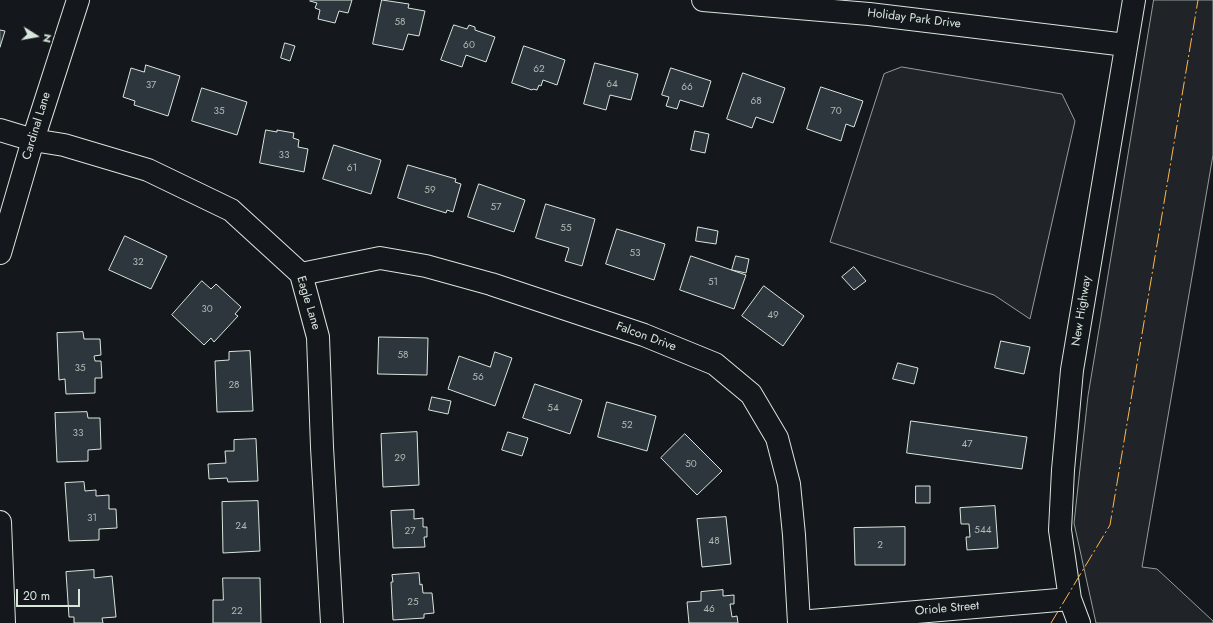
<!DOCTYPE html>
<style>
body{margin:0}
#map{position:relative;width:1213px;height:623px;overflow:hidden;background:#14181c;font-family:Jost,sans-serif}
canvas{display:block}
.north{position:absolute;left:16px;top:16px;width:40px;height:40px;-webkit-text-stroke:3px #14181c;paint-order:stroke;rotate:101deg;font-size:11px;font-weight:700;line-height:16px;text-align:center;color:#d8e6dc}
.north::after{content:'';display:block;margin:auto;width:14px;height:18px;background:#d8e6dc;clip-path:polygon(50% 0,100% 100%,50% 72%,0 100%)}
.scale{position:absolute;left:16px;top:589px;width:64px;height:18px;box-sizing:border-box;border:2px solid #d8e6dc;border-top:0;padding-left:5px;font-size:12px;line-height:14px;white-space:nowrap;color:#d8e6dc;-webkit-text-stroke:3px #14181c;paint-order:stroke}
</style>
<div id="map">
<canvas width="1213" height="623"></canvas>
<div class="north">N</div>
<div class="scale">20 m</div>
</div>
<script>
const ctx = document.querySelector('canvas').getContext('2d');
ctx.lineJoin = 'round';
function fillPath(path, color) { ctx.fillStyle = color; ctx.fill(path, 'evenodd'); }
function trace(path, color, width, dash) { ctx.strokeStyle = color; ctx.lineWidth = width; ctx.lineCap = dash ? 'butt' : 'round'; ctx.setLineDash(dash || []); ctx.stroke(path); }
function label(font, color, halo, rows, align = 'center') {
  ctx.font = font + ' Jost,sans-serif'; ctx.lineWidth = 3; ctx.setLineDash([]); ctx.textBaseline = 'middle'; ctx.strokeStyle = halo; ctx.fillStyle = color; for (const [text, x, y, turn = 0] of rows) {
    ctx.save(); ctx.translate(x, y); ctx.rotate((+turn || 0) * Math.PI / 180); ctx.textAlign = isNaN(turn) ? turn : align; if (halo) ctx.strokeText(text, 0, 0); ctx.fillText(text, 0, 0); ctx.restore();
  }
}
const green = new Path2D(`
 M1154,0H1213V155L1142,567L1157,569L1213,621V623H1096L1074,523L1088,396Z
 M902,67L1062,94L1075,121L1030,319L994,295L830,242L884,74Z`);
fillPath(green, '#202428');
trace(green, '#939e99', 1);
const building = new Path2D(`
 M311,0H352L348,13L339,11L335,23L318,19L320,10L315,8L317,3L310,1Z
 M382,0L409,4L408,8L425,11L419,36L408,34L403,50L373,44Z
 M454,25L467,29L469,25L475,27V30L495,37L486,62L466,55L462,67L441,60Z
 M0,30L5,31L0,47Z
 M285,43L295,46L290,61L281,58Z
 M524,46L565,60L557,85L543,80L541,86L539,85L537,90L533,89L532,90L512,83Z
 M595,63L638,74L631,100L610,95L606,110L584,104Z
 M146,65L180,76L168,116L134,105L135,101L123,97L131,68L144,72Z
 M671,68L711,81L703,107L680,100L677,109L666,106L669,97L662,95Z
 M743,73L785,88L773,123L756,117L752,128L727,119Z
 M821,87L863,101L854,127L846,124L841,141L807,129Z
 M202,88L247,102L237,135L192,121Z
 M266,130L277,132V130L294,133L293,138L299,140L298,147L308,149L304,172L260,163Z
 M695,131L709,134L705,153L691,150Z
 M334,145L381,160L371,194L323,179Z
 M408,165L456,179L455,182L461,184L453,212L447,210L446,213L398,198Z
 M479,184L525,200L514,232L468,217Z
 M546,204L595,219L582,266L565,261L569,248L536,238Z
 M698,227L718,231L716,244L696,241Z
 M617,229L665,244L654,280L606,264Z
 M125,236L167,256L151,289L109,270Z
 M691,256L746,275L734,309L680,290Z
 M736,256L749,259L746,273L732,270Z
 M854,267L866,281L854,290L842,277Z
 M202,281L211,289L216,284L241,307L235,314L238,316L214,342L211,338L204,345L172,315Z
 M764,286L804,316L783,346L742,316Z
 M83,332L84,339H100L101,355L94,356L95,361H101L102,378H95V393L66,394L65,379L59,380L57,333Z
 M379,337L428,338L427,375L378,374Z
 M1001,341L1030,347L1024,374L995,368Z
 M250,351L253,411L217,412L215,361L229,360V352Z
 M495,352L512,358L495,406L448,389L459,356L490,367Z
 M898,363L918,368L914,384L893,379Z
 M535,384L582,400L570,434L523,418Z
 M432,397L451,401L448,414L429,410Z
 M607,402L656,416L647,451L598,437Z
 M87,412L88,418H100L101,449L88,450V461L57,462L55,413Z
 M911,421L1027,437L1022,469L907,453Z
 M417,432L419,485L383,487L381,434Z
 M508,432L528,438L522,456L502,450Z
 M685,434L722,471L697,495L661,458Z
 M256,439L258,481L228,482L227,478L209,479L208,464L226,463L225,451H234V440Z
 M84,482L85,491L96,490V496L109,495V509H116L117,528L99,529V540L69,541L65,483Z
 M916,486H930V503H916Z
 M258,501L260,551L223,553L222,502Z
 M995,506L998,548L967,550L966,537H970L969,524H961L960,508Z
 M414,510V519L423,518V527H427V537H424L425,547L393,548L391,511Z
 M726,517L731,564L702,567L697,519Z
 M905,527V565H855L854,528Z
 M94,570V578L112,576L116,617L102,618L103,623H74V617H69L66,572Z
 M419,573L420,585L422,584L423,593H432L434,613L424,614V618L393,620L391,582H393L392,575Z
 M223,578H260L261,623H213V600H223Z
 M723,590V596L734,595V604H730L732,617L737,616L738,623H689L687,602L701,601V592Z`);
fillPath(building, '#2c363c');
trace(building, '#d8e6dc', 1);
const minor = new Path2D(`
 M703,0L869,14L1126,45
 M0,130L33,140L64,145L148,170L231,210L301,274L318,337L322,447L332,623
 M0,253L33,140L78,0
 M301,274L380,258L426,266L491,284L644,335L715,364L751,394L777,438L789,484L794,535L799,623
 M0,522L4,623
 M799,622L1070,599
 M1079,623L1070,599L1060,530L1063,470L1072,370L1134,0`);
trace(minor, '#d8e6dc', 24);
trace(minor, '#14181c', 22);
trace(new Path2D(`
 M1051,623L1110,525L1198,0`), '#ffb74d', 1, [14, 3, 2, 3]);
label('10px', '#adbab4', null, [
 ["58",400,23],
 ["60",469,46],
 ["62",539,70],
 ["64",612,85],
 ["37",151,86],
 ["66",687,88],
 ["68",756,102],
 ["35",219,112],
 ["70",836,112],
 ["33",284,156],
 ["61",352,169],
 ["59",430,191],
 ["57",496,208],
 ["55",566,229],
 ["53",635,254],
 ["32",138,263],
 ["51",713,283],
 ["30",207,310],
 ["49",773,316],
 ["58",403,356],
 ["35",80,369],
 ["56",478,378],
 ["28",234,386],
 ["54",553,409],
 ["52",627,426],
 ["33",78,434],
 ["47",967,445],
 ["29",400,459],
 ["50",691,465],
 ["31",92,519],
 ["24",241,527],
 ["544",983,531],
 ["27",410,532],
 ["48",714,542],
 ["2",880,546],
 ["25",413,603],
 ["46",709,610],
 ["22",237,612]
]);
label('12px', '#d8e6dc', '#14181c', [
 ["Holiday Park Drive",914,19,7],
 ["Cardinal Lane",37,126,-73],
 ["Eagle Lane",308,303,73],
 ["New Highway",1082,311,-81],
 ["Falcon Drive",646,337,20],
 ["Oriole Street",947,609,-5]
]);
</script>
